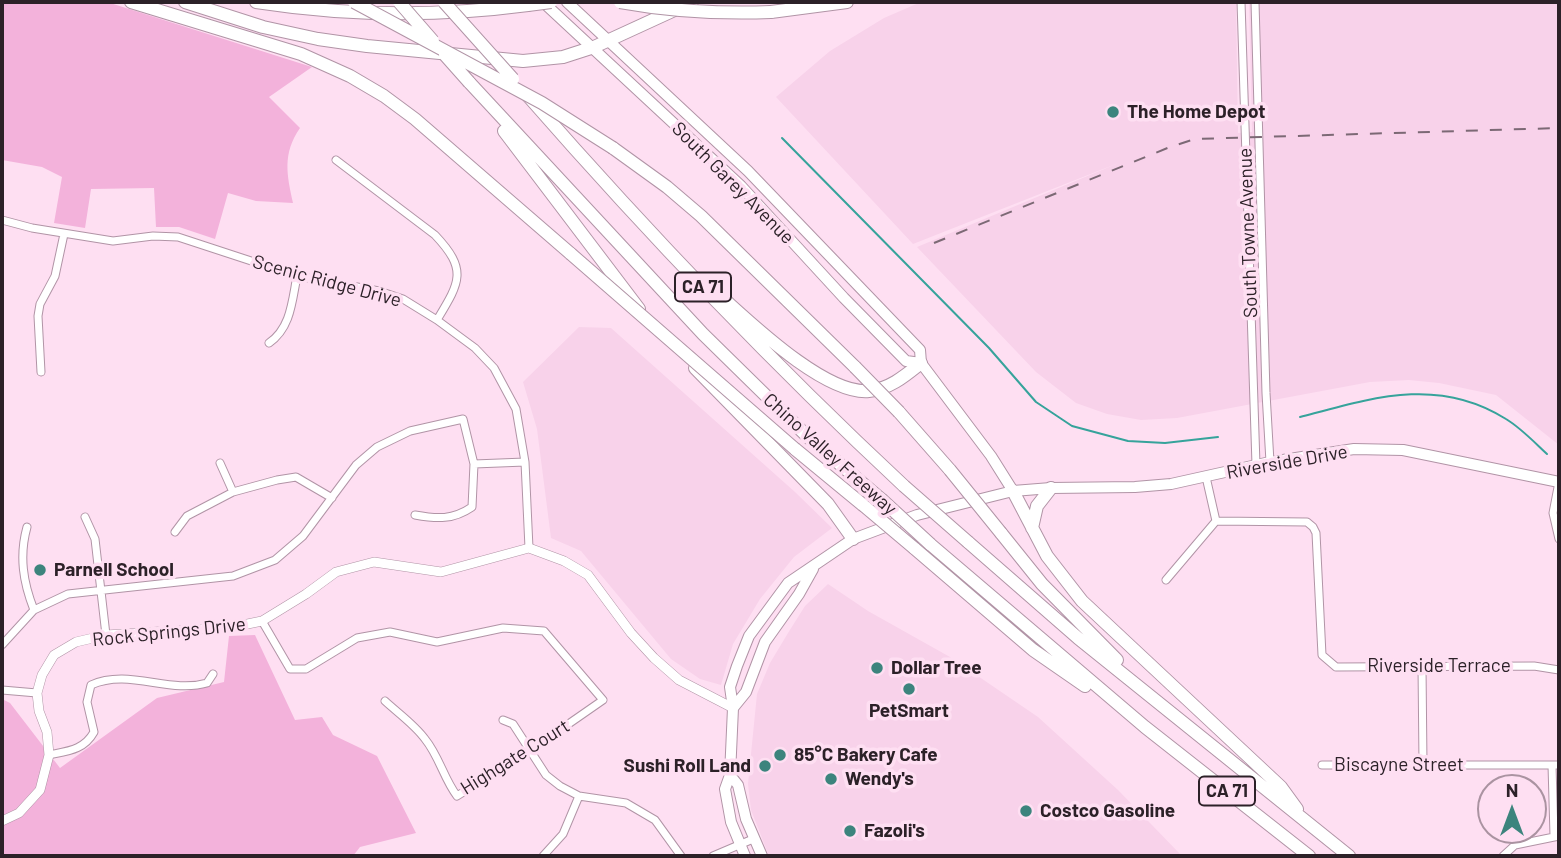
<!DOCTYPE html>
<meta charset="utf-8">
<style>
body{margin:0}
#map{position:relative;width:1561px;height:858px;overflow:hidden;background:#fedff2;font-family:Barlow,sans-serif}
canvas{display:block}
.frame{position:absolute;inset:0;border:4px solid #2c2128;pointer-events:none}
.north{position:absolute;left:1477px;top:774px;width:70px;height:70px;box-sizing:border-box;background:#fedff2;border:2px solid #aa93a1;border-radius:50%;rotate:0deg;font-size:19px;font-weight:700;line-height:28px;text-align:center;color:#2c2128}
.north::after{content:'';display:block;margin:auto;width:24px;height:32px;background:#3c847d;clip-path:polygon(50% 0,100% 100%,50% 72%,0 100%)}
</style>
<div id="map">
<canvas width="1561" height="858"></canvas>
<div class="frame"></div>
<div class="north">N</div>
</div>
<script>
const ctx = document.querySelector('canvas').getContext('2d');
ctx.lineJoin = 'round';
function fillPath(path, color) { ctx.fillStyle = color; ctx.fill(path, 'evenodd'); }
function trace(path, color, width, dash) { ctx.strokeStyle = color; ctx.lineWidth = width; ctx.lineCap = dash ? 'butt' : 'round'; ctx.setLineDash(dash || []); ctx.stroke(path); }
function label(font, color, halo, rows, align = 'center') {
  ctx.font = font + ' Barlow,sans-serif'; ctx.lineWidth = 7; ctx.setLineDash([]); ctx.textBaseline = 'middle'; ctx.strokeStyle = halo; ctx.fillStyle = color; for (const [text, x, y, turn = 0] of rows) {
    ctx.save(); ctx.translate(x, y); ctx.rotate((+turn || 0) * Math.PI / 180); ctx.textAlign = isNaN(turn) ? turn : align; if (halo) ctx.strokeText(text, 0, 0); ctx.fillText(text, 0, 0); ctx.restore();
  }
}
fillPath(new Path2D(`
 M921,2H1236L1238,133L1252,132L1249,2H1559V445L1496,395L1439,383L1409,380L1370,382L1177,418L1141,420L1107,414L1076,403L1036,372L917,247L1121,162L913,244L776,97L830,51L884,18Z
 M579,327L611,328L795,492L832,528L794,557L760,599L733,644L721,685L700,679L671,659L581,551L551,538L537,429L523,382Z
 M828,584L868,611L950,657L1038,717L1118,790L1182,856H769L751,810L748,784L757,694L770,663L788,633L805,606Z`), '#f8d2ea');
fillPath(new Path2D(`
 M2,2H107L312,67L269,97L300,128C282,154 287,175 293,203L256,201L228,193L215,239L179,227H156L154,188L91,189L85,228L54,223L62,177L42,167L2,160Z
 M255,635L295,720L322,717L333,735L377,756L416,833L360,847L353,856H2V699L10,703L60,768L157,698L224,682L229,636Z`), '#f3b2db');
trace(new Path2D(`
 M782,138L989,348L1036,402L1072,426L1128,441L1165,443L1218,437
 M1300,417C1372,398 1438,376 1506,419C1521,428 1534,442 1547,454`), '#36a39b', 2);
const minor = new Path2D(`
 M1241,2L1256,465
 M1255,2L1266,393L1270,462
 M336,160L435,235C468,270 460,282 437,320
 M2,220L32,228L113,241L153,236L178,237L297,276L379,291L403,299L437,320L475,348L494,368L516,409L525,462L529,548
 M269,343C291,328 292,301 297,276
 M41,372L38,316L40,304L55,276L64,234
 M220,463L233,492
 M474,464L525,462
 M1206,477L1216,521
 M1559,482L1553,513L1559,539
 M85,517L95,539L106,635
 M1216,521L1307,522L1313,527L1316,533L1322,655L1336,667L1534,666L1559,670
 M27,527C19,556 23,582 34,610
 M175,532L187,516L233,492L277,480L296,477L332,498
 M1166,580L1216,521
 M262,621L290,669H306L357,638L390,632L437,642L503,628L544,631L603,700L531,750L457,796C444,779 439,756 425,739C415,725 398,713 385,701
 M2,645L34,610L68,594L233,576L275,560L303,536L356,465L377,447L410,431L463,419L474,464L472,507C453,520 437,519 415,515
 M1422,666L1423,764
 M2,690L37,693
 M503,720L513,724L546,775L560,786L579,796L626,803L655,820L681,856
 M49,755C68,751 84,750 94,732L87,702L91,685C129,668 169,694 207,683L213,674
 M1322,765H1559
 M1552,765L1554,836
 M543,856L563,834L579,796
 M713,856L753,839
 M1503,856L1515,845L1559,836`);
const tertiary = new Path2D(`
 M2,821L19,813L40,790L49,755L47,732L39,711L37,693L42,675L54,655L76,642L106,635L233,627L262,621L306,594L336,572L374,562L441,572L529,548L564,561L588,575L631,633L654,658L679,680L733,708`);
const primary = new Path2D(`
 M543,2L741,186L844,298L906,361L921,363
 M567,2L748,171L920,350L921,363L991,456L1013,491
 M733,708L746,692L765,642L799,594L813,569
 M730,775L738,785L746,819L762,856
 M745,856L731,822L725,789L730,775L733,708L730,687L737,666L749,636L788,583L853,539L917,515L1013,491L1051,488L1135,487L1171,484L1270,462L1354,449L1403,450L1559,482`);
const motorway = new Path2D(`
 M131,2L301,54L350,76L384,96L415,119L571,254
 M185,2L263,27L318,39L367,46L523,61L563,57L594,47L692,2
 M256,2C347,16 437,17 528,5
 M771,12L847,2
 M469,82L703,334L809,438L881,499
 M528,96C647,232 771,362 904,486
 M504,131L639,309
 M613,148L667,187L701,216L855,367
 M725,300C756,328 827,395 869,391C890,389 906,375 921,363
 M695,368L828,504L853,539
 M899,412L950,470
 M795,449L863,505
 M1013,491L1047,556L1082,601L1281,787L1297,809
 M1032,528L1037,506L1051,488
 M1001,533L1042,584L1117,660
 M968,542L1078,638L1349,856
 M930,544L1145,727L1309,856
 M914,548L1033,650L1085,686`);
trace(minor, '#b194a6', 9);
trace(tertiary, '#b194a6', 10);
trace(primary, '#b194a6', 12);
trace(motorway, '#b194a6', 14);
trace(minor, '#fff', 7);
trace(tertiary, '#fff', 9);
trace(primary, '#fff', 10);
trace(motorway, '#fff', 12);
trace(new Path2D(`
 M934,243L1170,147L1195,139L1559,128`), '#7c6975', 2, [12, 12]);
const motorwayBridge = new Path2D(`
 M354,2L542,103L613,148
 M399,2L433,41
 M444,2L513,79
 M620,2C670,11 720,14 771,12
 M528,5L551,2
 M445,55L469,82
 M571,254L795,449
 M855,367L899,412
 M950,470L1001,533
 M904,486L968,542
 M881,499L930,544
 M863,505L914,548`);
trace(motorwayBridge, '#b194a6', 14, []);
trace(motorwayBridge, '#fff', 12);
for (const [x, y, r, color] of [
 [1113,112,7,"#3c847d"],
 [40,570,7,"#3c847d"],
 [877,668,7,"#3c847d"],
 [909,689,7,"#3c847d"],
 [780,755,7,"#3c847d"],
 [765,766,7,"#3c847d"],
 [831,779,7,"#3c847d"],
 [1026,811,7,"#3c847d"],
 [850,831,7,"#3c847d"]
]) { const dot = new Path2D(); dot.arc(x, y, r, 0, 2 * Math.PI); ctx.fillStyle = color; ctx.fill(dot); trace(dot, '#fedff2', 2.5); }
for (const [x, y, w] of [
 [703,287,56],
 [1227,791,56]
]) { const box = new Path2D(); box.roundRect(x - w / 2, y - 14.5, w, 29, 5); ctx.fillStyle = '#fedff2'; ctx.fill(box); trace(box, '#2c2128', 2); }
label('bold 18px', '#2c2128', null, [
 ["CA 71",703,287],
 ["CA 71",1227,791]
]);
label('bold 19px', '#2c2128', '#fedff2', [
 ["The Home Depot",1127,112],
 ["Parnell School",54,570],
 ["Dollar Tree",891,668],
 ["PetSmart",909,711,"center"],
 ["85°C Bakery Cafe",794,755],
 ["Sushi Roll Land",751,766,"right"],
 ["Wendy's",845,779],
 ["Costco Gasoline",1040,811],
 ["Fazoli's",864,831]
], 'left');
label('19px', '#2c2128', '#fedff2', [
 ["South Garey Avenue",733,183,45],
 ["South Towne Avenue",1248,233,-92],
 ["Scenic Ridge Drive",327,281,15],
 ["Chino Valley Freeway",830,454,42],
 ["Riverside Drive",1287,462,-10],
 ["Rock Springs Drive",169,632,-6],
 ["Riverside Terrace",1439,666],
 ["Highgate Court",515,757,-32],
 ["Biscayne Street",1399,765]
]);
</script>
